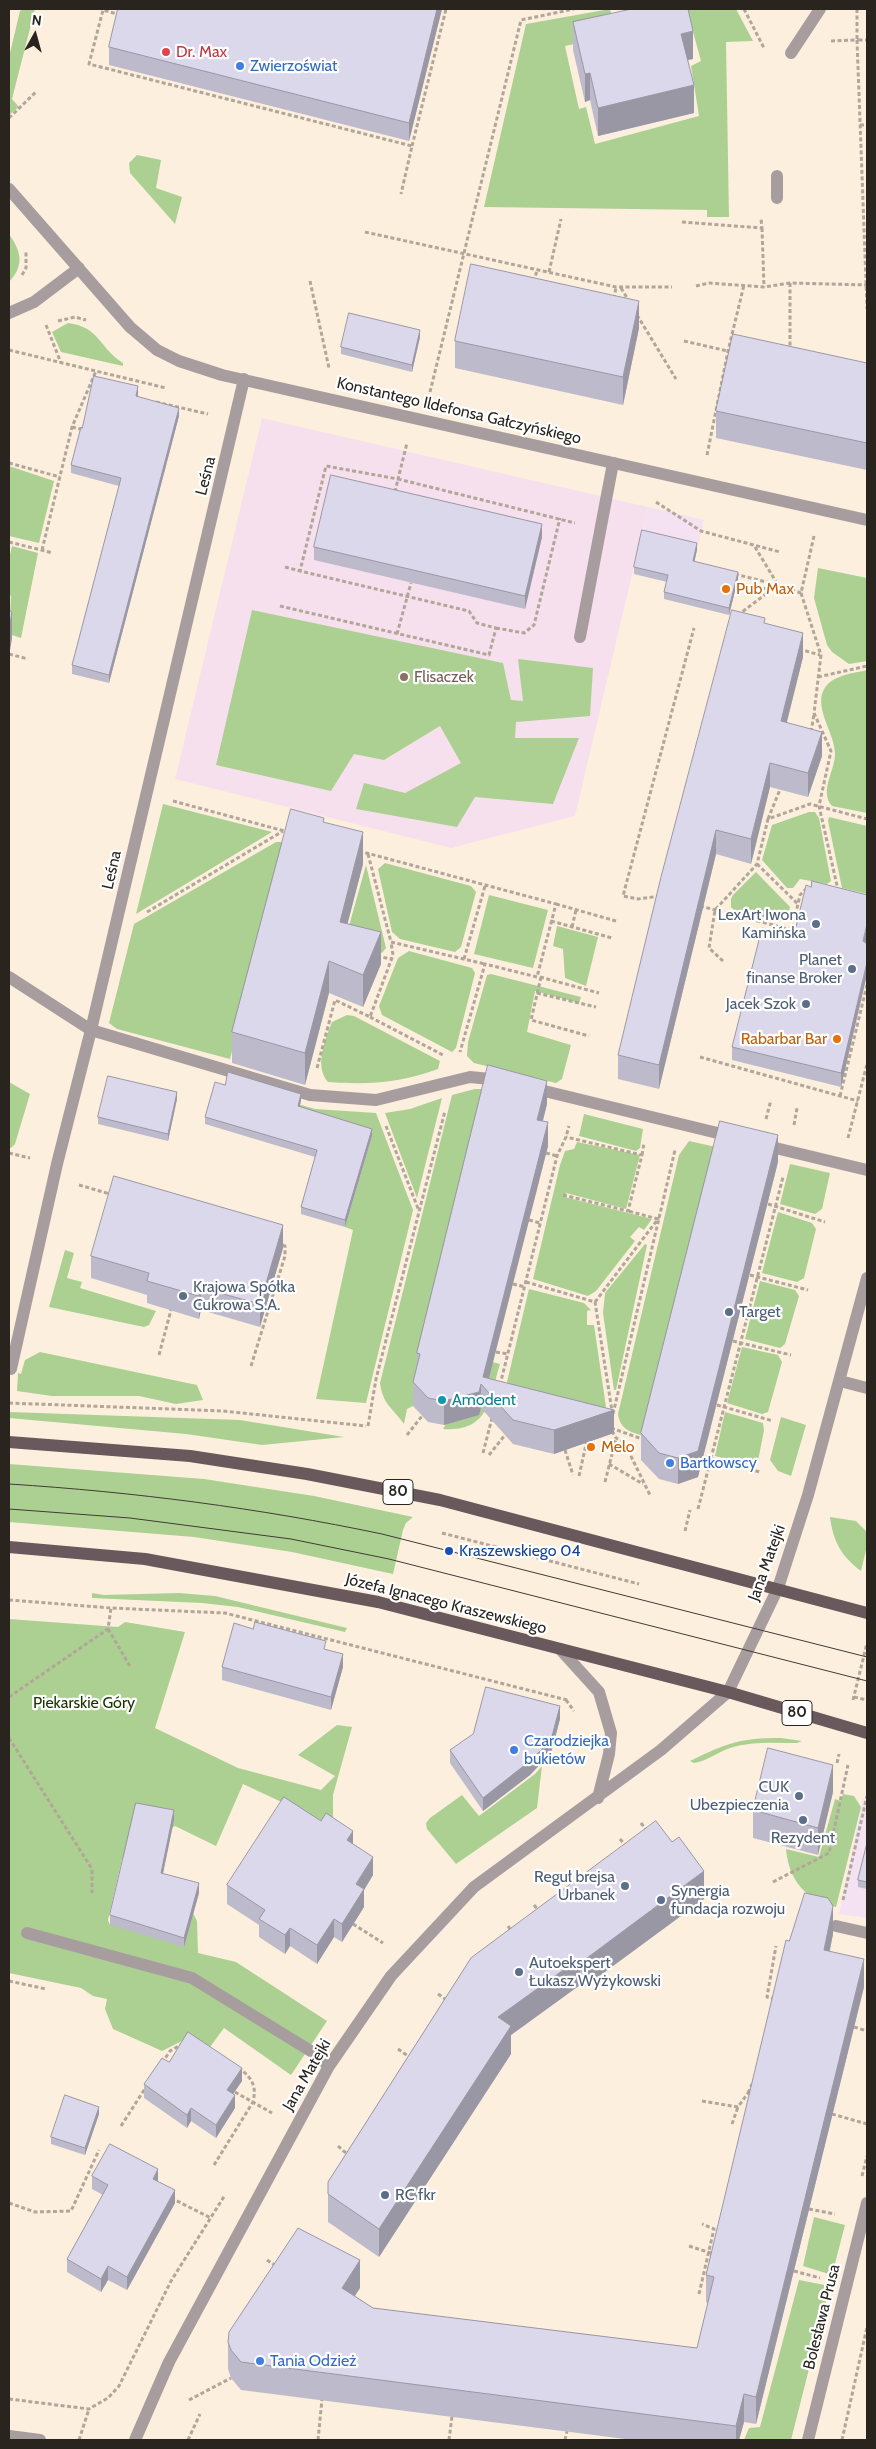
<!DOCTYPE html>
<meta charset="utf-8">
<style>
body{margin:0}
#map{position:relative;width:876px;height:2449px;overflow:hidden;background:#fdefde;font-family:Cabin,sans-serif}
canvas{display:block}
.frame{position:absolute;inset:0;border:10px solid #29241e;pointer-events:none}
.north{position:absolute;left:10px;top:10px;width:50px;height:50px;-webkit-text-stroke:4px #fff;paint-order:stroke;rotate:7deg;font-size:14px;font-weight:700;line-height:20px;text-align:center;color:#29241e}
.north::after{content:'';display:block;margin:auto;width:18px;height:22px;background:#29241e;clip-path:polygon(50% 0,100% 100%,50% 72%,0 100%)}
</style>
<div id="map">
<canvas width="876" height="2449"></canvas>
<div class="frame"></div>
<div class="north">N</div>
</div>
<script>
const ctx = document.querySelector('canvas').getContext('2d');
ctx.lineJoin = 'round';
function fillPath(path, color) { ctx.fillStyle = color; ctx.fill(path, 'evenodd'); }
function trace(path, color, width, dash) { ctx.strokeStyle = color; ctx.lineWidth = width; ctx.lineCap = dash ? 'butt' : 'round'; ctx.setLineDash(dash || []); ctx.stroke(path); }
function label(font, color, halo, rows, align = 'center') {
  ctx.font = font + ' Cabin,sans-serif'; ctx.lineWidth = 4.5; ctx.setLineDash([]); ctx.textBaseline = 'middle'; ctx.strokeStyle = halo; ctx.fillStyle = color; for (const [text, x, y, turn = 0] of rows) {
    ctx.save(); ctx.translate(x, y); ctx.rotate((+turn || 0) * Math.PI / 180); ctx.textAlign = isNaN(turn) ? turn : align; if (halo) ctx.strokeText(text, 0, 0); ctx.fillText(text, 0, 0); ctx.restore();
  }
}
fillPath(new Path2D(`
 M648,507L704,520L688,587L634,574Z
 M863,1799L867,1800V1918L839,1914Z`), '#f4e1f1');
fillPath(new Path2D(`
 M262,418L648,507L575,816L451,848L175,779Z`), '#f7e0ed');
fillPath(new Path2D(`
 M24,9H35L12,99L19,107L9,115V57L20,11Z
 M610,9L617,35L565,46L579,109L586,107L595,144L699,116L691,66L701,61L690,21L632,9H736L753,41L726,42L729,217H707V210L484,207L526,24Z
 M137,155L161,160L156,188L182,197L175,224L130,173L129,163Z
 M9,234C21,251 25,265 9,282Z
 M68,323C100,327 99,348 123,363V366L61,352L52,332Z
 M9,466L54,481L39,543L9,536Z
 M12,546L38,553L21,638L9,634L11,596L9,595V559Z
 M818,568L867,578V661L849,664L832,652L827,645L814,598Z
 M252,610L503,663L511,700L523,701L518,659L593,668L590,716L516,722L515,738H579L553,804L475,797L457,827L356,809L364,783L405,793L461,763L440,726L384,760L354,754L331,791L216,765Z
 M867,670V813L832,806C819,791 835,771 835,754C835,735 817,713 822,694C828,675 851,674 867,670Z
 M163,804L272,832L136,914Z
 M809,812H815L819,818L831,881L827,884L800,879L793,888H787L762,860L772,825Z
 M829,817L867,826V894L842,888L828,821Z
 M276,842H287L230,1059L117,1029L109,1023L134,924Z
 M385,863L471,886L476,892L461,947L455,952L400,939L392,932L378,869Z
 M366,865L386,948L382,953L344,944Z
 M756,872L790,907L786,922L735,911L731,907V899L733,895Z
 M489,895L548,910L533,968L474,954Z
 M557,926L598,937L586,986L565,978L563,949L553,946Z
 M409,951L472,968L475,973L456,1048L452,1052L382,1015L379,1006L398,958Z
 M491,974L581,997L579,1003L535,991L527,1032L571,1045L562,1079L556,1083L474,1063L467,1056L468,1042L487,975Z
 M347,1015L354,1016L440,1061L438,1069C401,1083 367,1085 328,1082C314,1066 325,1040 332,1022Z
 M9,1082L30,1094L15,1144L11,1148L9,1147Z
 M475,1089H484L413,1406L407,1409L404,1424C392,1407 383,1405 380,1383L452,1095Z
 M442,1098L417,1198L385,1113L410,1109Z
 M291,1102L315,1109L376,1113L413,1210L366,1403L316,1399L353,1230L345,1227L372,1136L286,1110Z
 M584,1114L643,1129L640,1148L636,1151L579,1136Z
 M689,1141L716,1147L644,1436C630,1432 620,1429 618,1414L679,1155Z
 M577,1142L640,1155L626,1209L566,1193L565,1197L652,1219L644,1230L639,1227L630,1237L635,1241L596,1291L588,1296L533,1279L560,1165L565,1151L574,1149Z
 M790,1164L830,1173L822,1209L815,1214L780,1204Z
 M778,1212L812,1223L816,1229L804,1278L797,1282L762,1273Z
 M645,1244L647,1245L616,1390H614L603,1313L605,1293Z
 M65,1250L74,1253L67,1278L82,1282L80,1288L156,1311L149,1325L144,1327L49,1307Z
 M760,1281L795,1290L799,1296L785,1344L780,1348L745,1339Z
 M529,1289L584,1303L591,1310L587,1311V1325H594L606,1407L595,1418L514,1398L507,1382Z
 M742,1347L778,1355L782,1362L768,1412L762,1414L727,1403Z
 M40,1352L197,1385L203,1400L176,1404L139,1396H52L17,1391L18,1373L21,1374L25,1360Z
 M485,1360L500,1364C489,1399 490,1432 443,1429Z
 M9,1412L240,1420L344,1437L262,1445L186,1434L9,1418Z
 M725,1412L763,1423L764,1430L758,1461L749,1465L715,1456Z
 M781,1417L806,1425L791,1476L778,1471L770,1460Z
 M9,1464L204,1479L314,1496L413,1517L406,1523L403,1530L393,1574L292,1552L194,1537L9,1522Z
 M830,1517L856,1521L866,1531L867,1546L861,1571C841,1556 833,1541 830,1517Z
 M92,1593L104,1595L179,1593L215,1596L347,1628L345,1632L238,1607L202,1603L92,1598Z
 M9,1619L118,1627L125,1622L185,1632L155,1728L238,1768L321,1790L335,1776L298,1755L337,1725L352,1727L333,1795V1819L322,1821L243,1784L216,1846L175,1826L122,1859L108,1920L110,1925L192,1911L197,1921L198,1953L236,1962L327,2021L291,2075L224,2028L210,2047L190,2037L162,2051L113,2029L105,2009L107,1999L93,1996L81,1988L9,1973Z
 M781,1738L802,1741L797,1743C775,1743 752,1741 730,1748C718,1752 707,1761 694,1763L690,1761C727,1743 740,1738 781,1738Z
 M542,1766L537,1808L456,1864L427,1829L426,1823L430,1818L462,1795L479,1816L535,1774Z
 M843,1794L854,1796L861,1807L836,1907C805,1899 789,1881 786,1849L819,1857L835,1799L841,1801Z
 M814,2217L845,2225L832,2275L803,2266Z
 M799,2280L830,2286L791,2440H744L749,2428L760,2427Z`), '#acd091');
trace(new Path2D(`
 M744,9L764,48
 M857,9V40H867
 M121,15L103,10L89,64L412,146L401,194
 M831,41L857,40L867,309
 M9,118L37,91
 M860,125H867
 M412,146L446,9
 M682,222L762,228L761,219
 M762,228L764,287
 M365,232L616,287H672
 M549,272L561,219
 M22,275L26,268V252
 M310,281L329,368
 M534,282L537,270
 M790,283V349
 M696,286L709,283L764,287L790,283L867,285
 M621,288L629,301
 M614,299L616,287
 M637,315L676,379
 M58,321L75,317L86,320
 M46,325L61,363
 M684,341L732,352
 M9,350L166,388
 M430,392L521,20L574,9
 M156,402L208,414
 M72,427L84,430
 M707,455L728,351L744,285
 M9,463L60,477
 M395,492L398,479L575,523
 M656,502L701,531L780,552
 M814,536L801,593L821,655L814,713L831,751L819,806L838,890
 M9,542L53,553
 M755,547L778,585L801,593
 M42,550L72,427L96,371
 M285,567L300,571
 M735,574L778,585L738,615
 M737,583L771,590
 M280,606L489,655L496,628L477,623L469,611L300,571L326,466L398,479L407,443
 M496,628L524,633L534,625L560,518
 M397,634L411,583
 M799,649L820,655
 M9,654L28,659
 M818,677L867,666
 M811,732L814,714
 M173,801L288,832
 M768,819L781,787
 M359,851L556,904L537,977L485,964L460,1052
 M368,854L391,942L485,964
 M757,864L798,904
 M660,896L638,899L623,896L694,628
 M556,904L616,921
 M700,906L792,930L800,895L807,888
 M147,912L283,831
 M551,921L612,938
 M572,927L576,910
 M377,956L391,959
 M464,959L485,886
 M723,961L709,948L715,910L757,864L768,819L810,804L867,819
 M540,977L599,993
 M541,977L531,1020L589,1036
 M537,993L596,1007
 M370,1017L443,1055
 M700,1057L858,1101
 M317,1068L335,1000L370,1017L393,955L391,942
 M840,1096L867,985
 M766,1119L771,1100
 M794,1125L797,1108
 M386,1126L419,1211
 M848,1138L867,1064
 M9,1153L30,1158
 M546,1153L557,1156
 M642,1155L644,1143
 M79,1185L110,1194V1195
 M563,1195L628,1211L642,1155L566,1137
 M768,1204L825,1222
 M529,1220L540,1223
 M750,1275L808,1290
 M526,1282L595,1302L612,1411
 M513,1284L525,1287
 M595,1302L658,1219L628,1211
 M733,1341L791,1355
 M496,1352L508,1354
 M159,1355L171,1310
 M251,1366L285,1256V1246L281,1244
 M500,1385L557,1156L566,1137L569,1126
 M9,1403L223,1411L366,1426
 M717,1405L773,1421
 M613,1414L675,1150
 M368,1426L376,1379L445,1111
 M611,1428L645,1440
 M612,1431L616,1438L624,1442L650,1495
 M407,1435L422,1416
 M565,1450L573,1475
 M483,1453L492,1418
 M489,1455L505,1435
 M699,1455L760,1472
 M609,1464L643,1484
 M579,1476L587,1440
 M605,1482L616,1438
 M698,1509L783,1177
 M685,1531L690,1510
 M442,1533L639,1584
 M9,1600L111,1608L225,1613L567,1700
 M108,1629L131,1668
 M9,1697L108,1629L111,1608
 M854,1697L867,1700
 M566,1700L574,1711
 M853,1700L867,1643
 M9,1738L92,1869V1893
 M837,1763L839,1754
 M641,1823L647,1831
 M620,1839L626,1846
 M773,1882L829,1853L848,1765
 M843,1900L867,1796
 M534,1905L539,1911
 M353,1924L383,1943
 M508,1926L512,1932
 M9,1981L46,1989
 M438,1994L448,2001
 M775,1999L767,1997L776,1946
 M854,2027L867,2031
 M398,2049L411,2058
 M162,2063L170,2051L182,2044
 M235,2092L272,2113
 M748,2093L754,2080
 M702,2101L738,2107L748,2093L753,2094
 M832,2114L867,2124
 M732,2124L738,2107
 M121,2126L146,2087
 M338,2146L347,2154
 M214,2165L253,2102C257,2086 252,2078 239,2068
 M862,2176L867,2156
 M171,2198L211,2218
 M9,2203L35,2212L71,2211L99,2150
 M809,2209L835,2214
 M689,2246L714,2254
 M267,2260L276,2266
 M794,2271L820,2278
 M699,2294L714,2229L702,2224
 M9,2399L89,2409L108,2398L119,2386L171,2281L225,2195
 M189,2400L231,2378
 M79,2440L89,2409
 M188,2440L200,2414
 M318,2440L322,2399
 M449,2440L452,2416
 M565,2440L567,2431
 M842,2440L867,2327`), '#b1a699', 3, [4, 2.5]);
trace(new Path2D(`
 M777,176V198
 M580,637L613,463`), '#a79d9f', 12);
trace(new Path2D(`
 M791,53L820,9
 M9,189L130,327L157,350L179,361L222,375L867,520
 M9,313L34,302L79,268
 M9,977L91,1030L310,1095L376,1100L470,1077L500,1080
 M532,1088L734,1137
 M763,1145L867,1170
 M11,1369L57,1164L91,1030L244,379
 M840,1381L867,1388
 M560,1649L599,1692L611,1733L609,1754L598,1798
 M836,1926L867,1933
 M27,1933L192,1978L314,2053L329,2066
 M9,2436L40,2440
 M135,2440L169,2362L329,2066L391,1976L474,1887L661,1750L728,1692L778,1588L808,1495L867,1278
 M808,2440L867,2203`), '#a79d9f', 12);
trace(new Path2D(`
 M9,1442L190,1456L307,1474L440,1500L867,1613
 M9,1547L145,1559L378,1602L728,1692L867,1733`), '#69585c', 12);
trace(new Path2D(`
 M9,1484C135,1492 258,1508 382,1534L867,1657
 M9,1509L130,1518L291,1539L389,1559L867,1681`), '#413b34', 1);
fillPath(new Path2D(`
 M118,9H442L409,141L109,65V47Z
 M573,22L693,59L688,60L694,113L598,136L590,100L585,102L573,50Z
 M639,328L623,405L455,368V341Z
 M420,337L412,372L341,354V347Z
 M867,363V470L716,438V411Z
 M138,394V397L179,416L109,683L72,674V665L119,486L71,473V465L82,428Z
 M542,537L525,609L314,560V547Z
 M697,550L694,562L738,579L729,615L664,599V592L667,582L634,574V567Z
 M765,623L803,657L787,722L822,756L808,797L770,787L751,864L716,854L659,1089L618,1079V1055Z
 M324,822L363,864L347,924L381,964L363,1007L329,993L305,1085L232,1063V1032Z
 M794,935L866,943L841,1087L732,1060V1047Z
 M225,1085L301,1101L299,1107L372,1136L345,1227L301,1214V1207L315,1157L205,1124V1117Z
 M177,1099L168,1141L98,1124V1117Z
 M547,1104L543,1121L548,1146L488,1378L614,1433L554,1454L513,1444L481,1408L479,1415L444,1425L428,1422L413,1406V1382L417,1368V1353Z
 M778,1162L698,1477L678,1484L659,1479L641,1460V1433Z
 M283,1248L260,1327L201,1310L199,1319L147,1303V1295L91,1278V1256Z
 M326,1649L343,1667L331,1710L222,1680V1667Z
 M560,1719L551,1753L530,1775L483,1811L450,1763V1750Z
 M833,1792L818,1855L753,1838V1810Z
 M174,1820L163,1873L199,1893L184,1947L110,1925V1915Z
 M867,1843V1889L858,1887V1880Z
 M353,1844L373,1875L364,1890V1907L342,1942L334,1937L317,1964L290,1946L285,1954L259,1937V1925L227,1904V1885Z
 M704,1899L583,1988L580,1985L511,2035V2054L379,2257L328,2222V2182L471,1958Z
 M833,1934L830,1951L864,1987L756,2424L744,2422L739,2440H633L241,2390L231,2378L228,2369V2342L360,2288L355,2296L373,2308L697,2348L708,2303L706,2302V2275L789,1941Z
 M169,2062L242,2081L233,2094L235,2108L216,2138L191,2121L187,2128L144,2098V2084Z
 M99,2114L85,2155L51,2144V2137Z
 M92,2176L158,2182L175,2203L127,2290L108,2280L101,2292L67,2272V2259L103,2195L92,2189Z`), '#bdbacb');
fillPath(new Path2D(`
 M437,9H442L409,141V123Z
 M693,31V59L681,61V34Z
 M590,73V100L585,102V74Z
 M694,85V113L598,136V108Z
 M639,301V328L623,405V377Z
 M420,330V337L412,372V365Z
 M138,386V394L136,405V396Z
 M179,408V416L109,683V675Z
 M542,524V537L525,609V596Z
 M697,543V550L693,568V561Z
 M738,572V579L729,615V608Z
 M12,612V639L9,656V629Z
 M803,633V657L781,745V721Z
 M822,732V756L808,797V773Z
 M770,763V787L751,864V839Z
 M716,830V854L659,1089V1065Z
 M363,832V864L340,953V922Z
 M867,924V937L863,954V941Z
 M381,932V964L363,1007V975Z
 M329,961V993L305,1085V1053Z
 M867,962V975L841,1087V1073Z
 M547,1081V1104L537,1143V1120Z
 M177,1092V1099L168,1141V1134Z
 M301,1094V1101L298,1113V1106Z
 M548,1122V1146L486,1390L483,1377Z
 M372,1129V1136L345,1227V1220Z
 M778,1135V1162L698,1477L678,1484V1458Z
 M283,1225V1248L260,1327V1304Z
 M201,1288V1310L199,1319V1296Z
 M481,1384V1408L479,1415L444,1425V1401Z
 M614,1410V1433L554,1454V1430Z
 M343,1654V1667L331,1710V1697Z
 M560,1706V1719L551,1753L530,1775L483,1811V1798Z
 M833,1765V1792L818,1855V1828Z
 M174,1810V1820L161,1883V1873Z
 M353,1831V1849L347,1840Z
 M373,1857V1875L364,1890V1907L342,1942V1924L356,1884Z
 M704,1871V1899L583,1988V1961Z
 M199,1883V1893L184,1947V1938Z
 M833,1906V1934L824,1977V1950Z
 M334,1919V1937L317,1964V1945Z
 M290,1928V1946L285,1954V1935Z
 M580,1958V1985L511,2035V2054L379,2257V2229L498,2017Z
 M864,1959V1987L756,2424V2397Z
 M242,2068V2081L227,2103V2090Z
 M235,2095V2108L216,2138V2125Z
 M99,2107V2114L85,2155V2148Z
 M191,2108V2121L187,2128V2115Z
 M158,2169V2183L153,2179Z
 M175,2190V2203L127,2290V2277Z
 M360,2260V2288L342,2315V2288Z
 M108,2266V2280L101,2292V2279Z
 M744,2394V2422L739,2440H736V2426Z`), '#9a97a5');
const building = new Path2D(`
 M118,9H437L409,123L109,47Z
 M632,9H688L693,31L681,34L694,85L598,108L590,73L585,74L573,22Z
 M471,264L639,301L623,377L455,341Z
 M349,313L420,330L412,365L341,347Z
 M733,334L867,363V443L716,411Z
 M94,376L138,386L136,396L179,408L109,675L72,665L121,478L71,465L81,427L82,428Z
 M331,475L542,524L525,596L314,547Z
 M642,530L697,543L693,561L738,572L729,608L664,592L668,575L634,567Z
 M9,610L12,612L9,629Z
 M732,610L765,618L764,623L803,633L781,721L822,732L808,773L770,763L751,839L716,830L659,1065L618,1055L661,877Z
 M291,809L324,818L323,822L363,832L340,922L381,932L363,975L329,961L305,1053L232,1032Z
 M812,881L867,895V924L863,941L867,944V962L841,1073L732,1047L762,928L794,935L806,885L811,887Z
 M488,1065L547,1081L537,1120L548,1122L483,1377L614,1410L554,1430L513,1420L481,1384L479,1392L444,1401L428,1398L413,1382L420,1354L417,1353Z
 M228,1072L301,1094L298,1106L372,1129L345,1220L301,1207L317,1150L205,1117L215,1082L225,1085Z
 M108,1076L177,1092L168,1134L98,1117Z
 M720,1121L778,1135L698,1451L678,1458L659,1453L641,1433Z
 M114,1176L283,1225L260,1304L201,1288L199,1296L147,1281L149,1273L91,1256Z
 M255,1622L326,1641L324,1649L343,1654L331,1697L222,1667L234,1623L253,1629Z
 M486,1687L560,1706L551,1740L530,1761L483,1798L450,1750L473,1734Z
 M768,1748L833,1765L818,1828L753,1810Z
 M284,1797L321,1821L326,1813L353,1831L347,1840L373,1857L356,1884L364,1889L342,1924L334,1919L317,1945L290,1928L285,1935L259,1919L265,1910L227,1885Z
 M136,1803L174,1810L161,1873L199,1883L184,1938L110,1915Z
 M656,1821L672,1842L679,1837L704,1871L583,1961L580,1958L498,2017L511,2026L379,2229L328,2194V2182L471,1958Z
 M867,1843V1882L858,1880Z
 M805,1893L828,1898L833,1906L824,1950L864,1959L756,2397L744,2394L736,2426L241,2362L231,2350L228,2342L229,2332L298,2228L360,2260L342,2288L373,2308L697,2348L714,2277L706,2275L786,1940L789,1941Z
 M188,2032L242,2068L227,2090L235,2095L216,2125L191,2108L187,2115L144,2084L162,2058L169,2062Z
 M65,2095L99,2107L85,2148L51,2137Z
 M110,2144L158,2169L153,2179L175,2190L127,2277L108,2266L101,2279L67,2259L108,2185L92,2176Z`);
fillPath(building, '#dcd8ec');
trace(building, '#9a97a5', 1);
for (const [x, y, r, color] of [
 [166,52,5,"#e0444e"],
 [240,66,5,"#3f7fe0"],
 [726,589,5,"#e8710a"],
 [404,677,5,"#8d6e63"],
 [816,924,5,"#5c6f8a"],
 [852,969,5,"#5c6f8a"],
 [806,1004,5,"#5c6f8a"],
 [837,1039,5,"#e8710a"],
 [183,1296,5,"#5c6f8a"],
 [729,1312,5,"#5c6f8a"],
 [442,1400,5,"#0f9aa8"],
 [591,1447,5,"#e8710a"],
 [670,1463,5,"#3f7fe0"],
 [449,1551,5,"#1a4fb4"],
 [514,1750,5,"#3f7fe0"],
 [799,1796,5,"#5c6f8a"],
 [803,1820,5,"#5c6f8a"],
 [625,1886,5,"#5c6f8a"],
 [661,1900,5,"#5c6f8a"],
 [519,1972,5,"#5c6f8a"],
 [385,2195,5,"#5c6f8a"],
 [260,2361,5,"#3f7fe0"]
]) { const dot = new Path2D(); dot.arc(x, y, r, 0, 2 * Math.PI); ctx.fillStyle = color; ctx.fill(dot); trace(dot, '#fff', 2); }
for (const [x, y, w] of [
 [398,1492,30],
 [797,1713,30]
]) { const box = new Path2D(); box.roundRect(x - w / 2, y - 12.5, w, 25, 4); ctx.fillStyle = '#fff'; ctx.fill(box); trace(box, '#29241e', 1); }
label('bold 15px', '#29241e', null, [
 ["80",398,1492],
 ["80",797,1713]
]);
label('16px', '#be3a42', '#fff', [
 ["Dr. Max",176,52]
], 'left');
label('16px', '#366cbe', '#fff', [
 ["Zwierzoświat",250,66],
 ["Bartkowscy",680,1463],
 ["Czarodziejka",524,1741],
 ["bukietów",524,1759],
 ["Tania Odzież",270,2361]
], 'left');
label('16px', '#29241e', '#fff', [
 ["Konstantego Ildefonsa Gałczyńskiego",459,411,13],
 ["Leśna",206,476,-76],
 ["Leśna",112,870,-77],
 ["Jana Matejki",767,1563,-70],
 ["Józefa Ignacego Kraszewskiego",446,1604,14],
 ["Jana Matejki",307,2075,-60],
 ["Bolesława Prusa",822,2317,-76]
]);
label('16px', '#c56008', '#fff', [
 ["Pub Max",736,589],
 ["Rabarbar Bar",827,1039,"right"],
 ["Melo",601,1447]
], 'left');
label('16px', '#785e54', '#fff', [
 ["Flisaczek",414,677]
], 'left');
label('16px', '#4e5e75', '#fff', [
 ["LexArt Iwona",806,915],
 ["Kamińska",806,933],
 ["Planet",842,960],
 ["finanse Broker",842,978],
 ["Jacek Szok",796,1004],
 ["Krajowa Spółka",193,1287,"left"],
 ["Cukrowa S.A.",193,1305,"left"],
 ["Target",739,1312,"left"],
 ["CUK",789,1787],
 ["Ubezpieczenia",789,1805],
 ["Rezydent",803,1838,"center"],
 ["Reguł brejsa",615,1877],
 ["Urbanek",615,1895],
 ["Synergia",671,1891,"left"],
 ["fundacja rozwoju",671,1909,"left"],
 ["Autoekspert",529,1963,"left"],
 ["Łukasz Wyżykowski",529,1981,"left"],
 ["RC fkr",395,2195,"left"]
], 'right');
label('16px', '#0d838f', '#fff', [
 ["Amodent",452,1400]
], 'left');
label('16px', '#164399', '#fff', [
 ["Kraszewskiego 04",459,1551]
], 'left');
label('16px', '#1a3400', '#fff', [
 ["Piekarskie Góry",84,1703]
]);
</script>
